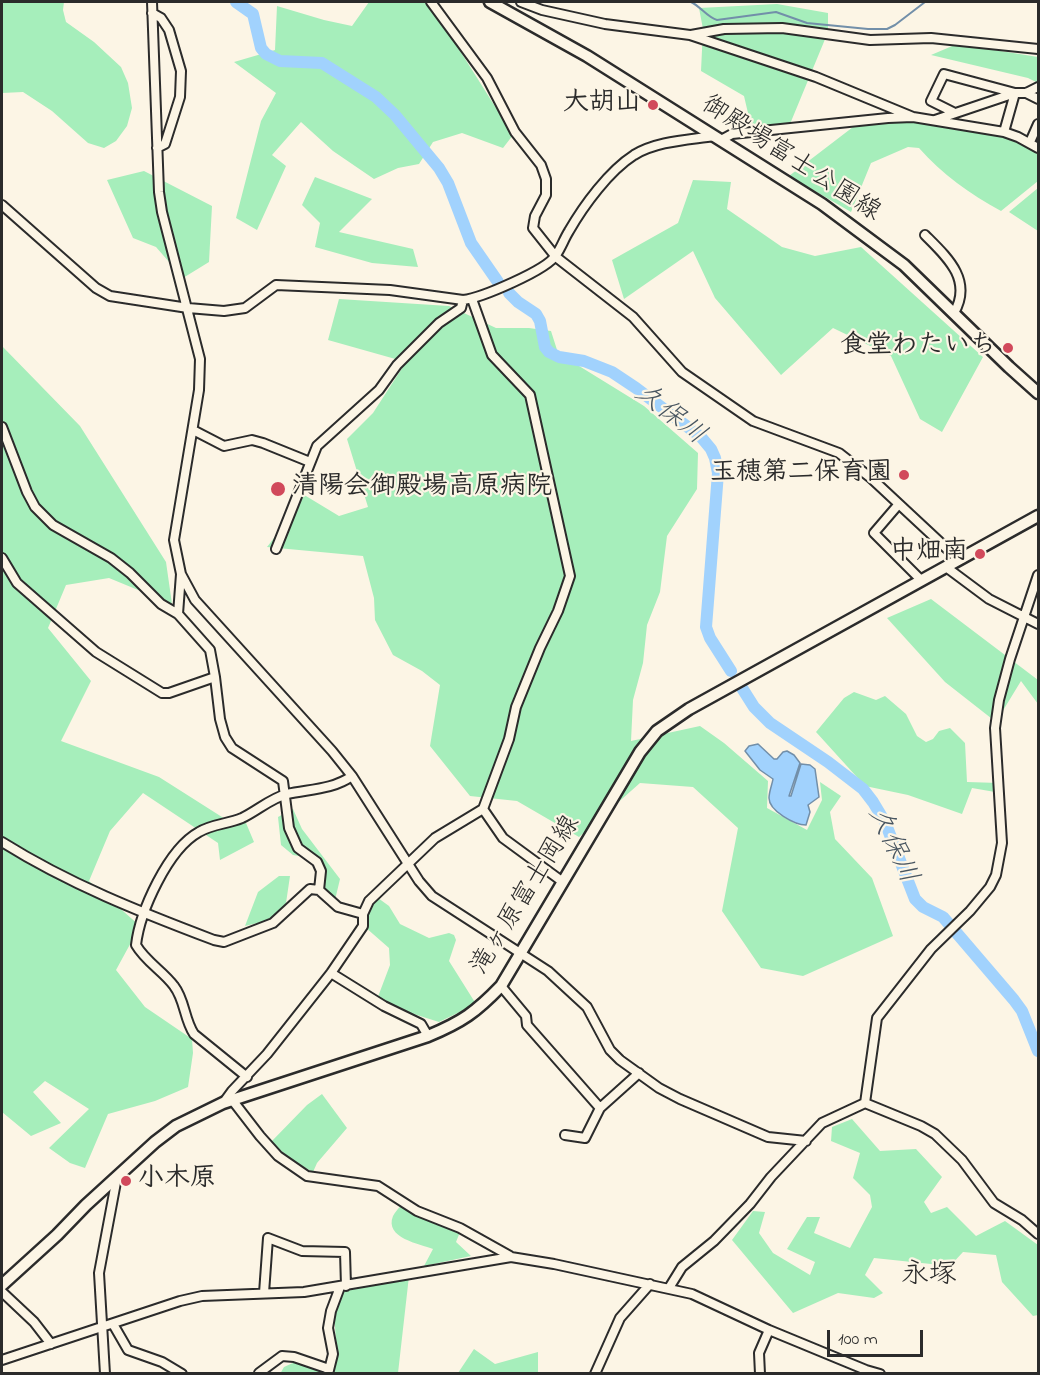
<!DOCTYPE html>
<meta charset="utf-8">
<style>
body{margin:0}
#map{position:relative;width:1040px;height:1375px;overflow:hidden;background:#fcf5e5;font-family:"Indie Flower",sans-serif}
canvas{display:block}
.frame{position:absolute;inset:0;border:3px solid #2b2b2b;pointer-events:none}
.scale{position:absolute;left:827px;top:1330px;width:96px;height:27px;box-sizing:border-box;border:3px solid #2b2b2b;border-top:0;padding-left:8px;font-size:18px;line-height:21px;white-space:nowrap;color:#2b2b2b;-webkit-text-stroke:4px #fcf5e5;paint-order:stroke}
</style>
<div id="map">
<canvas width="1040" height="1375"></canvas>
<div class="frame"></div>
<div class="scale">100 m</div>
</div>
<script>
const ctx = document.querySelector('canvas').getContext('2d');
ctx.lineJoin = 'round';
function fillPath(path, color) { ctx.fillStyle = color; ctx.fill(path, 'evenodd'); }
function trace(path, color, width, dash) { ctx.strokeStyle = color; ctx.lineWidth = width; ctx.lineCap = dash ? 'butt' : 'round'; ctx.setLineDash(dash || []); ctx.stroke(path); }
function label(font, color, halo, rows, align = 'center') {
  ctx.font = font + ' "Indie Flower","Klee One",sans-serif'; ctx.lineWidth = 4.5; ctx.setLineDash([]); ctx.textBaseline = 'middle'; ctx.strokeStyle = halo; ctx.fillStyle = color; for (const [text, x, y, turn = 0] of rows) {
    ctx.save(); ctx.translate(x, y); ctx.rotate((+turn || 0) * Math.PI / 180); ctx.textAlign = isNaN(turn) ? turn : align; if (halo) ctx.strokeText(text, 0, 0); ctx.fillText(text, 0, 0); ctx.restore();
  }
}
fillPath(new Path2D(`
 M2,2H64L63,10L66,22L94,42L121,67L128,83L132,108L127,126L116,141L104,148L88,143L52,111L23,92L2,93Z
 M369,2H426L440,19L513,135L503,148L462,133L433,142L419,164L398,168L374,179L333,151L301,122L272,155L286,166L257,230L236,218L261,121L276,93L234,62L275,50L277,6L324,20L352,26Z
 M777,4L828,13V32L790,124L751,126L744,96L701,71L703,29L699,8Z
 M957,44L1038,57V83L1028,78L931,55Z
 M922,120L1017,140L1038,149V181L1001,211C970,194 942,174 919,148L908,147L871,163L851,212L789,176L853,127L888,122Z
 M144,171L212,206L209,262L183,278L156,247L133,238L107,180Z
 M315,177L372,199L339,232L413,249L418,267L372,263L315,247L320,223L302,205Z
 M693,180L731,182L727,209L782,247L815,256L861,247L983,357L942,432L920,419L891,356L833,328L781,375L715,298L693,251L624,299L612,260L678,223Z
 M1038,188V231L1009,212Z
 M339,299L449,306L496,328H529L551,331L558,353L644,406L698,453L697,489L667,536L660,592L647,625L643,663L633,700L631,741L700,726L724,743L768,781L767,808L807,830L822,800L820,782L841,796L830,812L835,839L872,878L893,936L803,976L761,968L722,911L738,828L693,787L640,783L579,837L517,801L470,796L430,746L440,685L422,671L393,655L375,620L374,598L363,556L267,547C281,529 296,513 296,490L339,516L368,507L347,439L373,413L406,362L328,340Z
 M2,346L80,426L166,562L172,604L109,578L66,585L48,628L91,681L61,741L159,777L233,824L246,823L254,842L220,860L218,843L143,793L110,831L89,881L140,926L116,970L145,1007L192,1039L193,1053L188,1087L155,1101L108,1114L85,1168L70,1163L49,1148L89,1109L45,1081L33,1092L61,1123L31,1136L2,1112Z
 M931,599L1038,680V704L1021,681L996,722L945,682L887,618Z
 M854,692L876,700L885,696L906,714L917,736L926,742L933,739L939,731L950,728L965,743L967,782L999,783L995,792L972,788L962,814L908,795L865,786L816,732L844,698Z
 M293,809L302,829L340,879L335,900L323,889L311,858L293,855L281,845L278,817Z
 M279,876H290L286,903L274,919L245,926L258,892Z
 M378,898L389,906L400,924L429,938L449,933L454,935L456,940L449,961L476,1004L439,1022L376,1002L390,965L389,948L365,927L364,913L371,899Z
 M322,1094L347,1128L317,1163L313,1172L293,1161L271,1142L307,1105Z
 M852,1119L880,1151L916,1149L942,1177L924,1202L931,1213L947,1207L976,1236L1005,1221L1038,1245V1315L1033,1316L1002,1282L996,1255L963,1252L950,1266L874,1258L865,1275L883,1293L874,1298L838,1293L793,1313L732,1240L753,1211L765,1212L759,1233L773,1253L810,1275L815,1262L787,1249L807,1217H820L814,1233L850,1248L872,1207L870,1195L853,1178L860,1153L831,1141L832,1127Z
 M402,1204L460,1232L456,1242L471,1256L424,1266L433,1249C420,1244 384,1238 393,1216C395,1212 399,1208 402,1204Z
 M409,1276L398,1373L331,1374L337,1353L334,1314L345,1290Z
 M474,1349L495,1364L538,1352V1373H458Z
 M295,1362L326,1369L325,1373L280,1374L284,1367Z`), '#a6eebb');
const water = new Path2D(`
 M758,744L774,759H777L783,752L787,751L794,755L800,763L789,796H791L801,764L810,765L815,769L819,797L808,805L810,812L806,825C795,825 769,811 769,798C769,792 772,785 773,779L760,770L745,751L749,746Z`);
fillPath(water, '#a1d2fd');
trace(water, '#728fa9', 1.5);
trace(new Path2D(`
 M691,2C700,6 708,18 717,20L776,12L807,23L868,29H887L895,25L925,2`), '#728fa9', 2);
trace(new Path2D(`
 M236,2L253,14L261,48L266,54L280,61L322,63L376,97L395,115L439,168L448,183L471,243L498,282
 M509,293L518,302L536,314L540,321L545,347L549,352L559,357L584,361L612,372L636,388L701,437L711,449L715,458L718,473L706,627L710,638L731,671
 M742,688L754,707L770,723L828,762L863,789L873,802L885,822L915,899L923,907L943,917L1014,1000L1022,1011L1038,1051`), '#a1d2fd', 12);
const minor = new Path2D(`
 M152,2L159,192L162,212L200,359L199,390L174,540L181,574L195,600L332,751L352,776L419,881L432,896L548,971L587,1007L610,1050L620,1060L659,1088L680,1099L768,1137L806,1141
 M431,2L487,78L515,132L541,165L546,179V195L535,216L533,228L556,257L633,317L682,372L753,421L839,453L871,478L959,560
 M521,2L542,10L605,24L690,35L816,77L913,117
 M152,13L161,18L169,30L181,71L180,97L165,144L157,148
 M691,35L724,29L782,28L870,40L931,38L1038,49
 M1026,93L1038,99
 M953,112L931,101L944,74L1015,93L1004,132
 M935,120L1015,93H1026L1038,87
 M721,140L732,134L888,118L913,117L1004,132L1018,137L1038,148
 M1030,142L1038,124
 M2,205L96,288L110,296L188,308L224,311L245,308L276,285L390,290L463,300C481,298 547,270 556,255C561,248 564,239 569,231C584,205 609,171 634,155C657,141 688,140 714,136
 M925,235C947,257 973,280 954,313
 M2,427L27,492L35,507L53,525L111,558L130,573L161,604L178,614L210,650L215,677L220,719L225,737L232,748L283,781L289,828L298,848L317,862L321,871L319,890
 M193,430L224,446L252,440L263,443L310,462
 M898,505L874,533L921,580
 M276,549L317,446L379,390L397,365L439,323L461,308L463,300
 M2,558L17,583L96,652L162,693H169L215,677
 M946,567L989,599L1038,624
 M178,614L181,574
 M483,809L503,838L563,882
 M2,842C69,884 140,912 214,940L224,942L273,923L310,889L319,890L338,907L363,914
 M331,973L384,1006L421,1024L428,1036
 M501,986L526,1016L527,1025L600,1108
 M247,1077L194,1034C184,1019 185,1000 174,986C163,971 146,962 136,945C140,911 168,849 199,832C212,824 228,824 242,818C257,811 271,798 287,794C309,789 332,790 352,776
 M233,1101L260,1136L278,1156L307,1176L378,1186L417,1211L460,1228L510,1256
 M224,1102L232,1091L267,1054L331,973L363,926V914L369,901L435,838L483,809L509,739L516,707L540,648L558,611L570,576L530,395L492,355L472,299
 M865,1103L877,1018L931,949L970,911L990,887L996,875L1002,843L995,728L999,700L1010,659L1038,575
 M565,1135L585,1138L600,1108L639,1073
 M669,1288L682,1267L714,1241L750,1204L771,1177L822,1123L865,1103L921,1126L935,1134L962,1160L994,1203L1022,1220L1038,1234
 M2,1292L34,1322L51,1344
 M264,1293L268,1238L302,1251L345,1252L346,1286
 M113,1324L128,1350L162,1362L182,1374
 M2,1360L180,1301L202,1296L304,1292L511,1257L554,1264L692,1294L769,1330L866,1370L880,1374
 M259,1373L282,1356L294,1357L329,1369
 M105,1374L99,1273L117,1177
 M328,1374L333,1354L328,1328L331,1311L340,1287
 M595,1374L620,1318L650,1284
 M760,1374L759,1353L769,1330`);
const major = new Path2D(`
 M490,2L587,56L822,204L904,265L1009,367L1038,393
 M2,1285L57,1235L86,1205L155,1142L176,1126L223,1103L428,1036C462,1022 476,1012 501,986L640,752L657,731L689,709L1038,516`);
trace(minor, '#2b2b2b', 12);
trace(major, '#2b2b2b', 15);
trace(minor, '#fcf5e5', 8);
trace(major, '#fcf5e5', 10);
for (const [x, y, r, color] of [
 [653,105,6,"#d1495b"],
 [1008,348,6,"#d1495b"],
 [904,475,6,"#d1495b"],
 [278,489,8,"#d1495b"],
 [980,554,6,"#d1495b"],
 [126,1181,6,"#d1495b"]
]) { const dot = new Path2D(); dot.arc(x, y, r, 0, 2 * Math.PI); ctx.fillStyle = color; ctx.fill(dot); trace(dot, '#fcf5e5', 2); }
label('bold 26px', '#2b2b2b', '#fcf5e5', [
 ["大胡山",641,105],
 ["食堂わたいち",996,348],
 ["玉穂第二保育園",892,475],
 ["清陽会御殿場高原病院",292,489,"left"],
 ["中畑南",968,554],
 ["小木原",138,1181,"left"]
], 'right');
label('26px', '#2b2b2b', '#fcf5e5', [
 ["御殿場富士公園線",790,160,33],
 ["滝ヶ原富士岡線",527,896,-58]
]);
label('italic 27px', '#485560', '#fcf5e5', [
 ["久保川",669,416,38],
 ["久保川",891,846,65]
]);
label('28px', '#2b2b2b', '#fcf5e5', [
 ["永塚",929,1277]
]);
</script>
